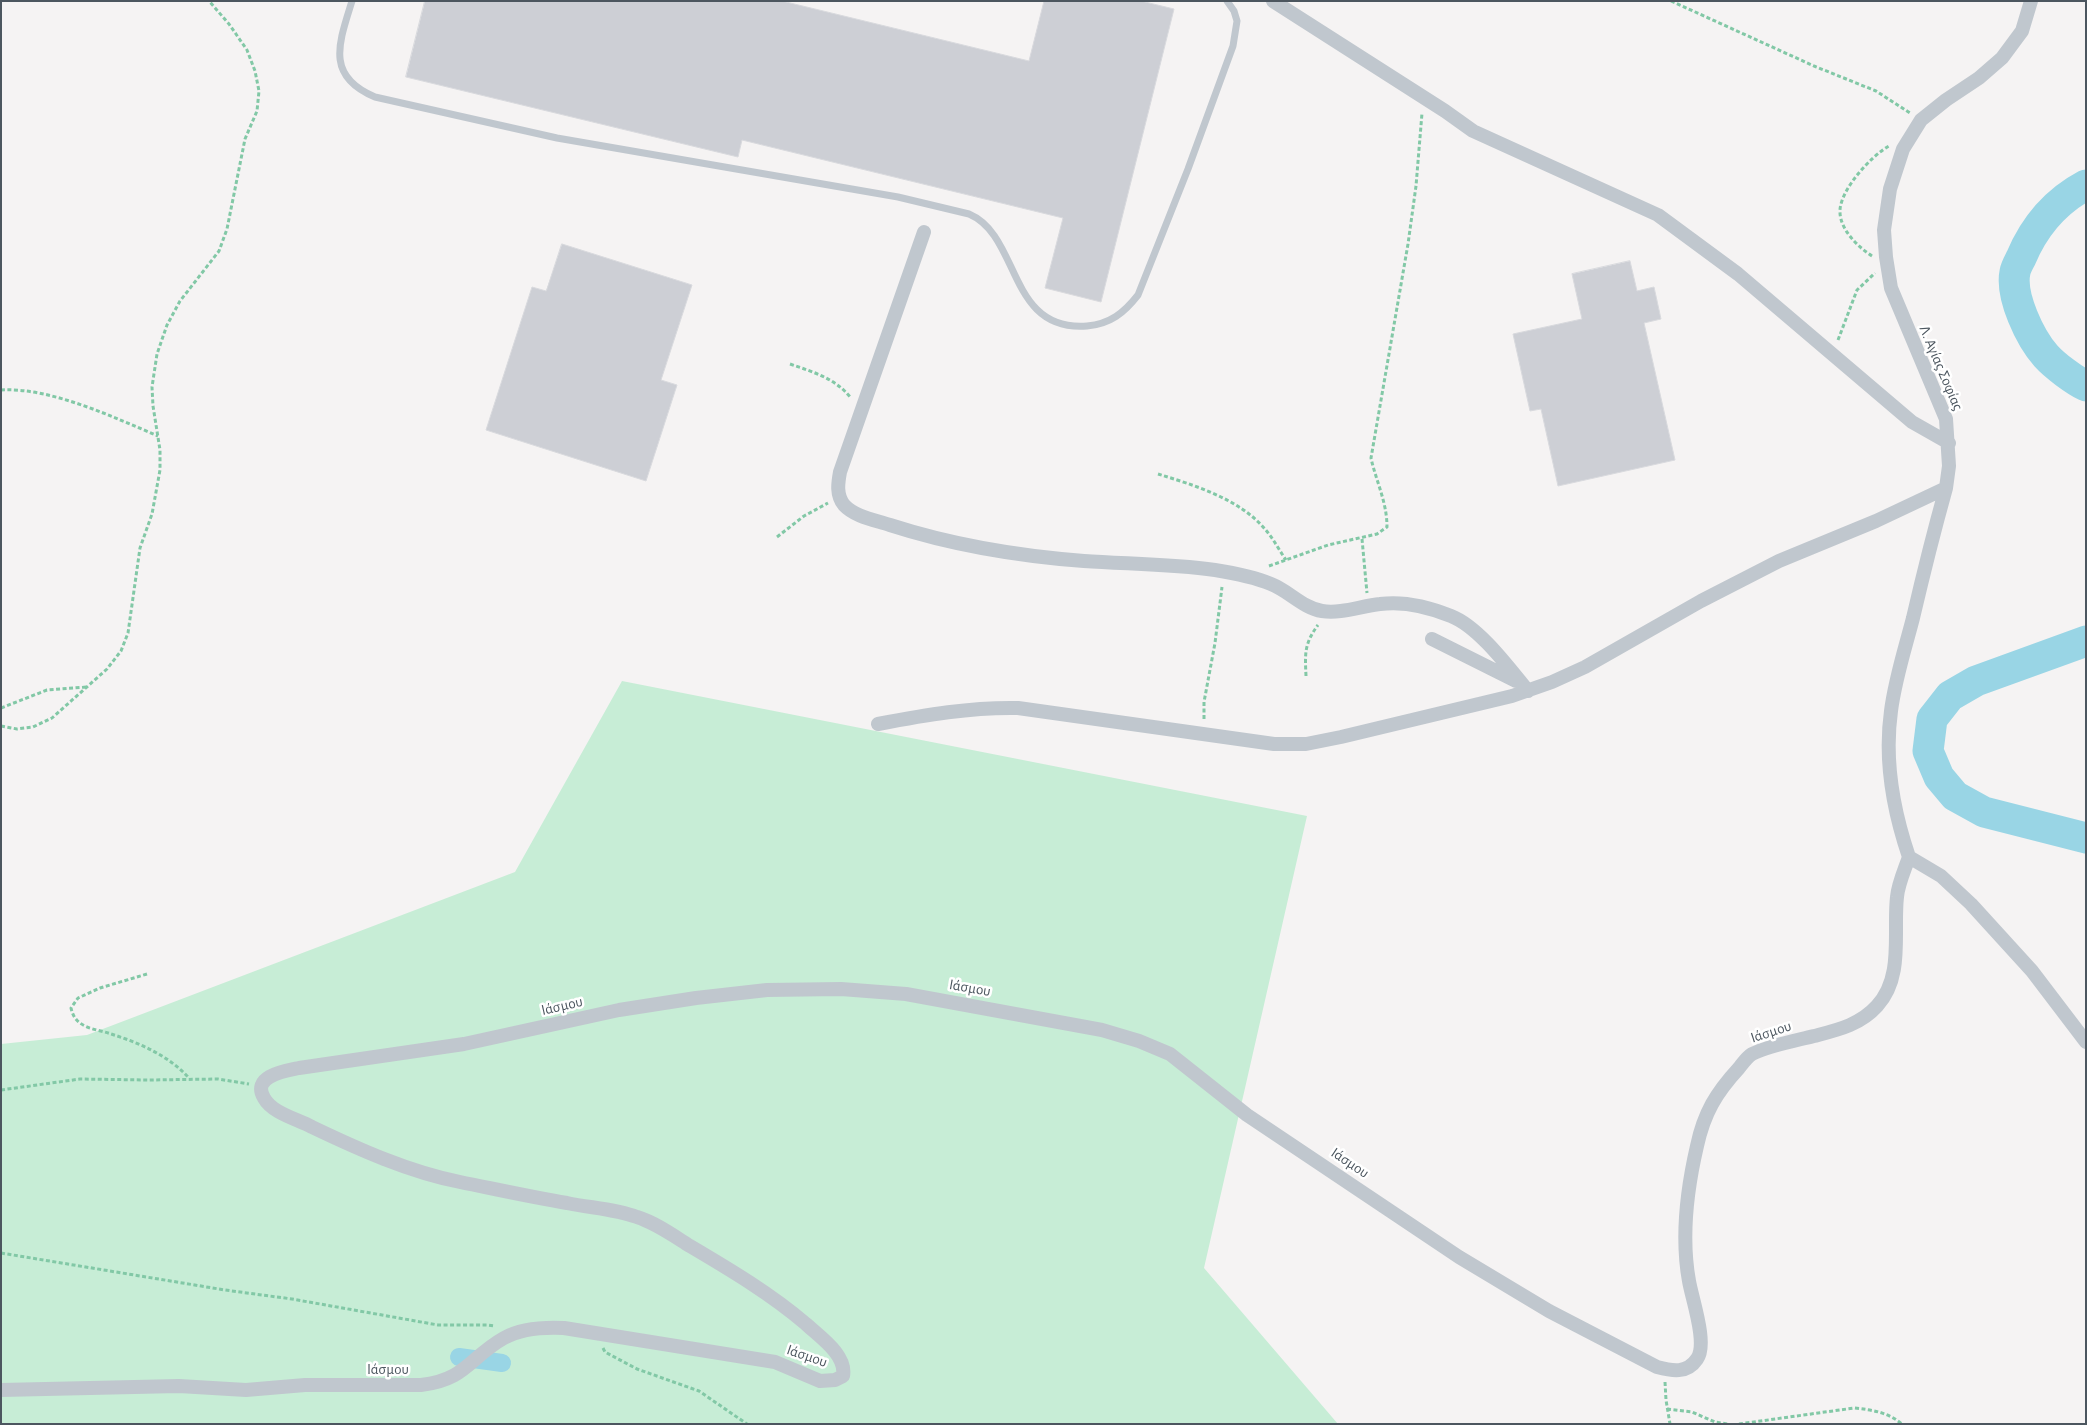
<!DOCTYPE html>
<meta charset="utf-8">
<style>
body{margin:0}
#map{position:relative;width:2087px;height:1425px;overflow:hidden;background:#f5f3f3;font-family:"Alegreya Sans",sans-serif}
canvas{display:block}
.frame{position:absolute;inset:0;border:2px solid #4c565f;pointer-events:none}
</style>
<div id="map">
<canvas width="2087" height="1425"></canvas>
<div class="frame"></div>
</div>
<script>
const ctx = document.querySelector('canvas').getContext('2d');
ctx.lineJoin = 'round';
function fillPath(path, color) { ctx.fillStyle = color; ctx.fill(path, 'evenodd'); }
function trace(path, color, width, dash) { ctx.strokeStyle = color; ctx.lineWidth = width; ctx.lineCap = dash ? 'butt' : 'round'; ctx.setLineDash(dash || []); ctx.stroke(path); }
function label(font, color, halo, rows, align = 'center') {
  ctx.font = font + ' "Alegreya Sans",sans-serif'; ctx.lineWidth = 5; ctx.setLineDash([]); ctx.textBaseline = 'middle'; ctx.strokeStyle = halo; ctx.fillStyle = color; for (const [text, x, y, turn = 0] of rows) {
    ctx.save(); ctx.translate(x, y); ctx.rotate((+turn || 0) * Math.PI / 180); ctx.textAlign = isNaN(turn) ? turn : align; if (halo) ctx.strokeText(text, 0, 0); ctx.fillText(text, 0, 0); ctx.restore();
  }
}
fillPath(new Path2D(`
 M622,681L1307,816L1204,1268L1338,1424H1V1044L87,1035L515,872Z`), '#c7edd6');
trace(new Path2D(`
 M459,1357L502,1363`), '#99d5e5', 18);
trace(new Path2D(`
 M2086,185C2056,201 2034,227 2021,258C2019,262 2016,267 2015,272C2010,296 2030,338 2046,356C2055,366 2074,380 2086,386
 M2086,641L1976,681L1950,696L1932,719L1928,751L1939,777L1955,796L1984,812L2086,838`), '#99d5e5', 31);
const building = new Path2D(`
 M425,1H782L1029,61L1044,1H1141L1174,9L1101,302L1045,288L1063,218L742,140L738,157L406,77Z
 M562,244L692,285L661,380L677,385L646,481L486,430L532,287L546,291Z
 M1630,261L1637,291L1654,287L1661,319L1644,323L1675,460L1558,486L1541,409L1530,411L1513,334L1582,319L1572,274Z`);
fillPath(building, '#cdcfd5');
trace(building, '#d8d9dd', 1);
trace(new Path2D(`
 M1671,1L1814,66L1876,91L1910,113
 M1872,256C1858,247 1839,229 1840,210C1841,189 1871,156 1889,146
 M1838,340L1857,290L1875,273
 M790,364C813,372 835,378 851,398
 M1,390C50,387 113,417 158,436
 M1158,474C1194,485 1239,499 1264,528C1273,538 1279,550 1286,560
 M777,537L804,516L828,503
 M1362,539L1367,593
 M1269,566L1328,545L1377,534L1387,527C1387,502 1376,481 1371,458L1408,244L1416,186L1422,113
 M1306,676C1305,654 1304,644 1318,625
 M1,708L47,690L87,687
 M1204,719V702L1215,643L1222,587
 M1,726L17,729L33,727L52,718L107,669L121,651L128,633L140,548L152,514L160,470V450L153,406L152,387L157,354L167,325L180,301L219,251L227,229L245,139L257,111L259,91L255,71L247,50L229,24L209,1
 M147,974L100,988L78,998L71,1008C73,1017 77,1022 85,1026C93,1030 103,1031 111,1034C140,1043 169,1056 189,1078
 M1,1090L80,1079L149,1080L218,1079L249,1084
 M1,1253L225,1290L292,1299L438,1325H487L495,1326
 M603,1348L605,1352L637,1369L699,1391L747,1424
 M1665,1382L1666,1400L1670,1424
 M1667,1409L1692,1412L1715,1422L1728,1424
 M1739,1424L1854,1408C1873,1410 1887,1412 1902,1424`), '#82c8a6', 3, [4, 2.5]);
trace(new Path2D(`
 M352,1C339,43 325,76 375,97L557,138L898,197L969,214C1021,236 1007,332 1087,326C1110,324 1124,313 1138,295L1188,169L1233,46L1237,21L1234,11L1227,1`), '#c0c7ce', 7);
trace(new Path2D(`
 M1273,1L1445,111L1473,131L1658,215L1738,274L1912,422L1949,443
 M924,232L840,472C838,483 836,495 844,505C855,517 875,520 890,525C952,545 1018,556 1084,561C1127,564 1171,564 1215,570C1234,573 1254,577 1271,584C1289,591 1303,608 1322,611C1341,614 1361,606 1380,604C1403,601 1429,607 1451,616C1479,627 1509,668 1528,691
 M1432,639L1516,681
 M878,724C925,715 971,707 1018,708L1274,744H1306L1341,737L1512,696L1552,682L1585,667L1701,601L1779,561L1876,521L1946,488
 M1909,857C1893,810 1884,761 1891,711C1895,679 1905,649 1913,618C1923,575 1934,531 1946,488L1949,466L1946,419L1891,288L1886,257L1884,230L1890,189L1903,149L1921,120L1946,100L1979,78L2002,58L2022,31L2031,1
 M1909,857L1941,876L1971,904L2032,971L2086,1042
 M1,1390L179,1386L246,1390L305,1385H421C466,1380 470,1357 504,1338C522,1328 543,1327 564,1328L775,1362L820,1381L835,1380L843,1376C847,1355 820,1337 806,1324C771,1294 729,1269 690,1246C674,1236 656,1223 637,1217C615,1209 591,1208 567,1203C531,1197 495,1189 460,1182C409,1172 358,1149 312,1127C297,1119 272,1113 264,1098C251,1076 285,1071 299,1068L464,1044L619,1010L696,998L767,990L841,989L906,994L1102,1030L1139,1041L1170,1054L1247,1115L1459,1257L1549,1311L1657,1367C1672,1371 1687,1374 1697,1359C1708,1344 1692,1299 1689,1281C1681,1237 1687,1189 1697,1146C1704,1113 1716,1093 1739,1068C1743,1063 1747,1057 1752,1054C1771,1045 1794,1041 1814,1036C1837,1030 1860,1025 1877,1006C1904,977 1893,932 1897,897C1898,884 1905,869 1909,857`), '#c0c7ce', 14);
label('15px', '#4c565f', '#fff', [
 ["Λ. Αγίας Σοφίας",1941,368,67],
 ["Ιάσμου",970,988,10],
 ["Ιάσμου",562,1006,-13],
 ["Ιάσμου",1771,1032,-18],
 ["Ιάσμου",1350,1163,34],
 ["Ιάσμου",807,1356,19],
 ["Ιάσμου",388,1369]
]);
</script>
